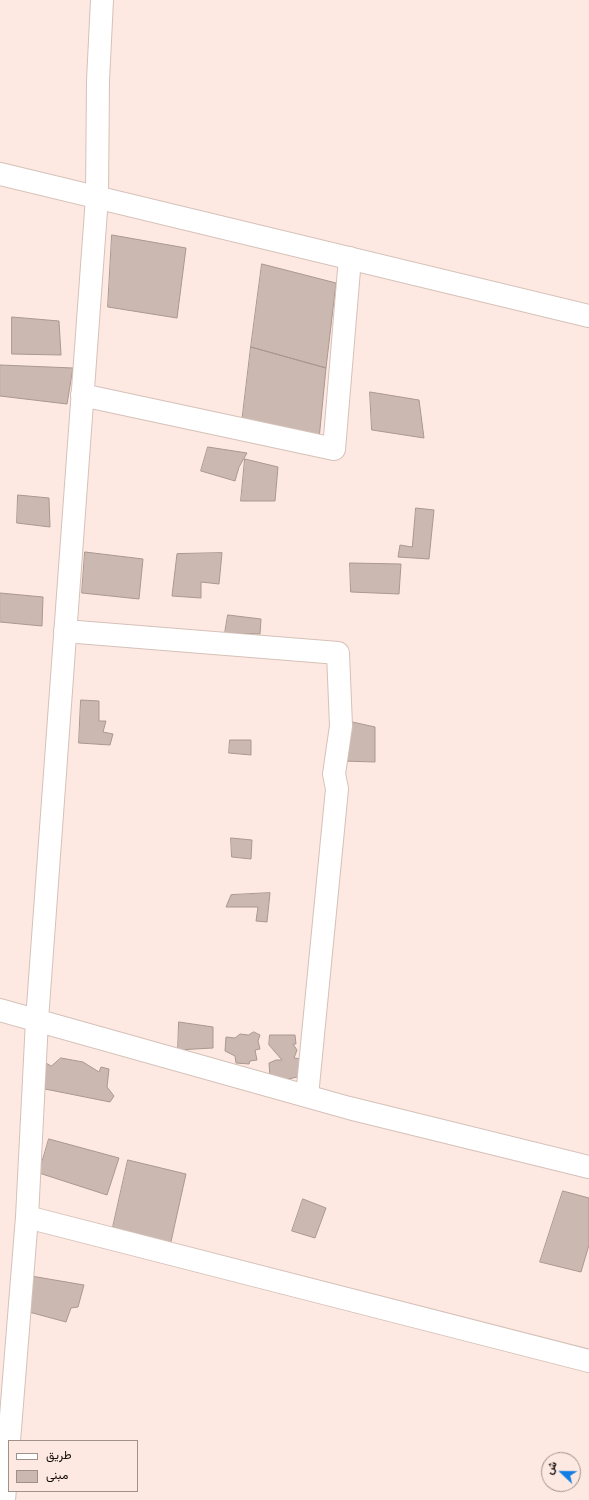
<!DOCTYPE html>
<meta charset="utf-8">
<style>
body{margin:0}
#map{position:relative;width:589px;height:1500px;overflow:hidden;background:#fde9e1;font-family:Ubuntu,Vazirmatn,sans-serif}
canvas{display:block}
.legend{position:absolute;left:8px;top:1440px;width:130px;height:52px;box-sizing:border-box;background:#fde9e1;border:1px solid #9f908a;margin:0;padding:5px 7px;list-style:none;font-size:12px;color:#110b08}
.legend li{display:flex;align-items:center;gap:8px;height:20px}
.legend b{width:20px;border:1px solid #9f908a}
.north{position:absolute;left:541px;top:1452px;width:40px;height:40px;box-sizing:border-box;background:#fde9e1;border:1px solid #9f908a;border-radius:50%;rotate:292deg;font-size:11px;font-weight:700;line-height:16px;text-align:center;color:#110b08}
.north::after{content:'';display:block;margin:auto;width:14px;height:18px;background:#147de4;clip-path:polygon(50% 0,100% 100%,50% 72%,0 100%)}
</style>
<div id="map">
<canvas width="589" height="1500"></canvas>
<ul class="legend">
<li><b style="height:5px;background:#fff"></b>طريق</li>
<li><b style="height:11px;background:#cbb8b0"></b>مبنى</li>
</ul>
<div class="north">ش</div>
</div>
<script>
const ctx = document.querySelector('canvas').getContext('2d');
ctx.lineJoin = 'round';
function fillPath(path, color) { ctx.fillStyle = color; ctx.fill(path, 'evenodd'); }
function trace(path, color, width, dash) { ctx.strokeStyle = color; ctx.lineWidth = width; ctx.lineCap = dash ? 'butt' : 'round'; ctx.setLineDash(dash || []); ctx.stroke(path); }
const building = new Path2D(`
 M112,235L186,248L177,318L108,307Z
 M262,264L336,283L326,368L251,347Z
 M12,317L59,321L61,355L12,354Z
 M251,347L326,368L319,439L242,422Z
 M0,365L73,368L67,404L0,396Z
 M370,392L419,400L424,438L372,430Z
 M208,447L247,453L239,467L235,481L201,471Z
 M245,459L278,467L275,501H241Z
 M18,495L49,498L50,527L17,523Z
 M416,508L434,510L429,559L398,557L400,545L412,547Z
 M85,552L143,559L139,599L82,593Z
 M222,553L219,584L201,582V598L172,596L177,554Z
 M350,563L401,564L399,594L351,592Z
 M0,593L43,597L42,626L0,622Z
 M228,615L261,619L260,634L225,633Z
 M81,700L99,701V721H106L103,732L113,734L110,745L79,743Z
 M348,721L375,727V762L343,761Z
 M230,740H251V755L229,753Z
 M231,838L252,840L251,859L232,857Z
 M270,893L267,922L256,921L258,907H226L231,895Z
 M179,1022L213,1027V1048L178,1050Z
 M254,1032L260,1035L258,1041L260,1049L255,1050L257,1060L250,1061L249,1064L236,1063L235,1056L225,1051L226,1037L235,1038L240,1034L248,1035Z
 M270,1035H295L296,1044H293L297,1050L294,1058L302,1059V1076L288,1079L284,1083L270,1077L269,1063L276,1060H282L269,1045Z
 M61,1058L83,1062L99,1072L101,1067L109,1069L107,1087L114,1096L110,1102L45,1089L46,1063L51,1066Z
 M49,1139L119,1158L107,1195L39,1173Z
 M128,1160L186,1174L170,1246L113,1227Z
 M563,1191L589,1198V1245L581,1272L540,1262Z
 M303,1199L326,1208L315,1238L292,1231Z
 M31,1276L84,1285L78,1307L71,1308L66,1322L29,1312Z`);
fillPath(building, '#cbb8b0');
trace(building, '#aa9890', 1);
const minor = new Path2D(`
 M0,174L589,316
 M82,395L334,449L350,258
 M65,631L338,653L341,726L334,774L337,789L307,1096
 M0,1010L349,1108L589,1167
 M27,1217L589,1361
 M9,1441L27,1217L37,1020L97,197L98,81L102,0
 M4,1500L9,1443`);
trace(minor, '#d5c1b9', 24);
trace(minor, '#fff', 22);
</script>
